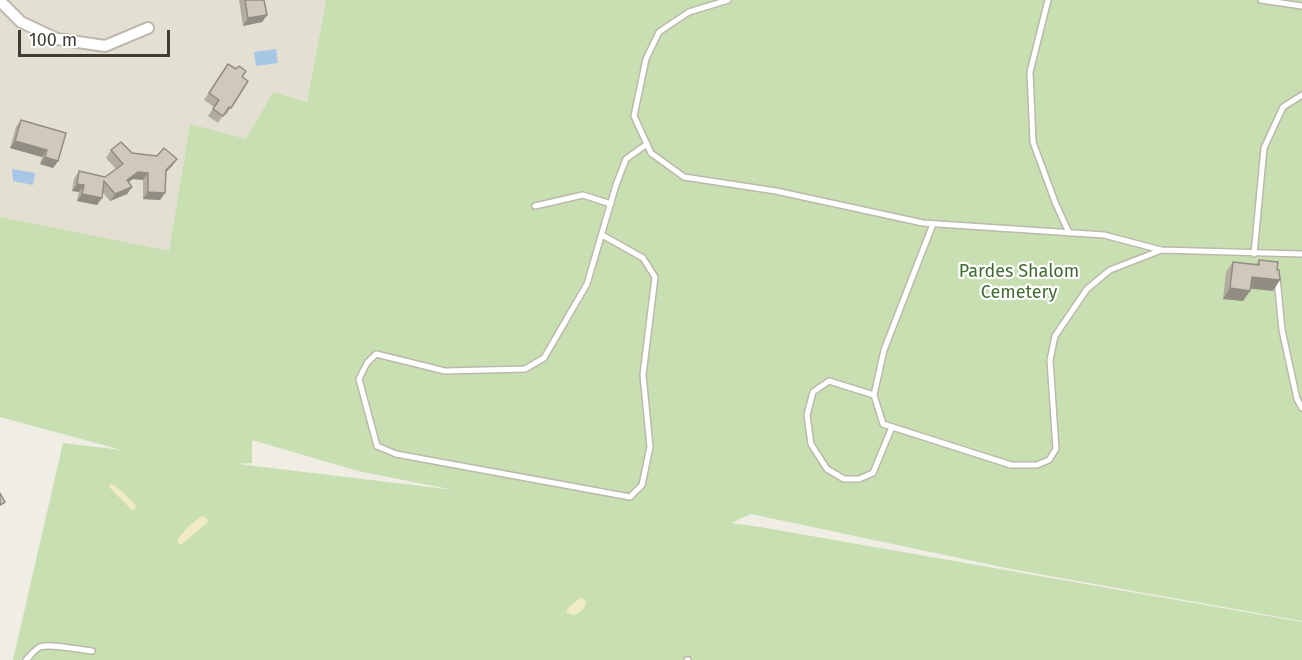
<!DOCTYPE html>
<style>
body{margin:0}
#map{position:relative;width:1302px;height:660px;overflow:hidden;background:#efede4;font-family:"Fira Sans",sans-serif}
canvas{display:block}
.scale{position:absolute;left:18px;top:30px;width:152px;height:27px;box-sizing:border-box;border:3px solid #413d35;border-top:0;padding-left:8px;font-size:18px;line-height:21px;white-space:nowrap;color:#413d35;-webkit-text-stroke:4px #fff;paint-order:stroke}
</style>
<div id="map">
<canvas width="1302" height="660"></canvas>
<div class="scale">100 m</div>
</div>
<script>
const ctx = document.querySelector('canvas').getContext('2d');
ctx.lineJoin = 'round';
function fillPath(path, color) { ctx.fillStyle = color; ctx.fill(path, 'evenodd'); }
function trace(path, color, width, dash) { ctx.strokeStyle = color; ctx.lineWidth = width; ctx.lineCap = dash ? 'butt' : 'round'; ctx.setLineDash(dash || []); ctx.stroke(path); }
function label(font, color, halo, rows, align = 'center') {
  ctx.font = font + ' "Fira Sans",sans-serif'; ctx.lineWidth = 4.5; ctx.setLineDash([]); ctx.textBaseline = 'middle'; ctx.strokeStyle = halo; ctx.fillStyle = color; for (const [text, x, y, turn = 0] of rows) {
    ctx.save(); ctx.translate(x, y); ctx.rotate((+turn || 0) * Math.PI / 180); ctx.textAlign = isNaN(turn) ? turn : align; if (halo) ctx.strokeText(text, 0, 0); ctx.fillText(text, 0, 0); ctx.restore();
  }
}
fillPath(new Path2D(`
 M0,0H326L307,102L273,92L246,139L190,125L169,252L0,217Z`), '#e3dfd3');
fillPath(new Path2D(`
 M326,0H1302V621L1011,569L751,514L731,523L760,527L1302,622V660H13L63,443L122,450L0,417V217L169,251L190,124L246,139L273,92L307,102ZM252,440L358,471L454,490L238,464L252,463Z`), '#c7dfb1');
fillPath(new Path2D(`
 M111,483L123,492L136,506L135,509L132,510L111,489L109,486Z
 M203,516L207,519L208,522L181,545L179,544L177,540C184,531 192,521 203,516Z
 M581,597L586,601C586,609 580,613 573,615L566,612L568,608Z`), '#f0ebc3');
fillPath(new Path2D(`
 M276,49L278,63L256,66L254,52Z
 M12,169L35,173L33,185L13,181Z`), '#a7c7e6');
const service = new Path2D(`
 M728,0L689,12L659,32L646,59L634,116L651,153L684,177L776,191L923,223L1104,235L1161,250L1302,254
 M1048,0L1030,72L1033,142L1055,202L1069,233
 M1261,0L1302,6
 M535,206L583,195L611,204
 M933,224L884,350L874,395L883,424L1011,465H1037L1049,460L1056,449L1050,360L1055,336L1087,289L1110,270L1159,251
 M602,235L643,258L655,277L643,375L650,447L642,485L630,497L396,454L377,446L359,379L367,363L376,354L445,371L525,369L544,358L587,284L616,185L626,159L647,144
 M1254,254L1264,148L1283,107L1302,95
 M1277,278L1282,330L1297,399L1302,408
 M874,395L829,381L813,392L807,415L811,444L827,469L844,479H859L873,473L892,427
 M26,660C30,656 35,649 40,647C50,643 80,650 92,651
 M687,660H688`);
const minor = new Path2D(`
 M0,1L21,22L57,39L105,46L148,28`);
trace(service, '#bdb8ab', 8);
trace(minor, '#bdb8ab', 14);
trace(service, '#fff', 5);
trace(minor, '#fff', 10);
fillPath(new Path2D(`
 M239,0H264L267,15L262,22L243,26Z
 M228,64L242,77L248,81L226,115L224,114L218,123L208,116L214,107L204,100Z
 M21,120L58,161L53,168L40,164L42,157L10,148L16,127Z
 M111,150L177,159L172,166L166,172L165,193L160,200L143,199V180L133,179L128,182L132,187L127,194L110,201L103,193L102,198L97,205L77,201L79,192L72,191L74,179L79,171L105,177L116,169L106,158Z
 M1259,260L1273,291L1250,288V291L1243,301L1223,299L1226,272L1233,262L1256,264Z`), '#b3ada1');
fillPath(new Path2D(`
 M267,15L262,22L243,26L248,18Z
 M15,141L47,150L42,157L10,148Z
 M45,157L58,161L53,168L40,164Z
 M177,159L172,166L161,177L166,170Z
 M138,172L148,173L143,180L133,179L122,187L127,180Z
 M77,184L84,185L79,192L72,191Z
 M132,187L127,194L110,201L115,194Z
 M148,192L165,193L160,200L143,199Z
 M82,194L102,198L97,205L77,201Z
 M1252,277L1280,280L1273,291L1244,288Z
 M1230,288L1250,291L1243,301L1223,299Z`), '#928d83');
const building = new Path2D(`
 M245,0H264L267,15L248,18Z
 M228,64L236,69L239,66L246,71L242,77L248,81L231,108L229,107L223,116L213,109L219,100L209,93Z
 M21,120L66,133L58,161L45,157L47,150L15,141Z
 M121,142L132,153L157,156L164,148L177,159L166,170L165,193L148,192V173L138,172L127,180L132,187L115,194L104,181L102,198L82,194L84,185L77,184L79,171L105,177L123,164L111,150Z
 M1259,260L1278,262L1277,270H1279L1280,280L1252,277L1250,291L1230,288L1233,262L1259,265Z
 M0,493L5,502L0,505Z`);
fillPath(building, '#d0c9bb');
trace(building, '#928d83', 1.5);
label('18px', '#416b30', '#fff', [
 ["Pardes Shalom",1019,272],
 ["Cemetery",1019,293]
]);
</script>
